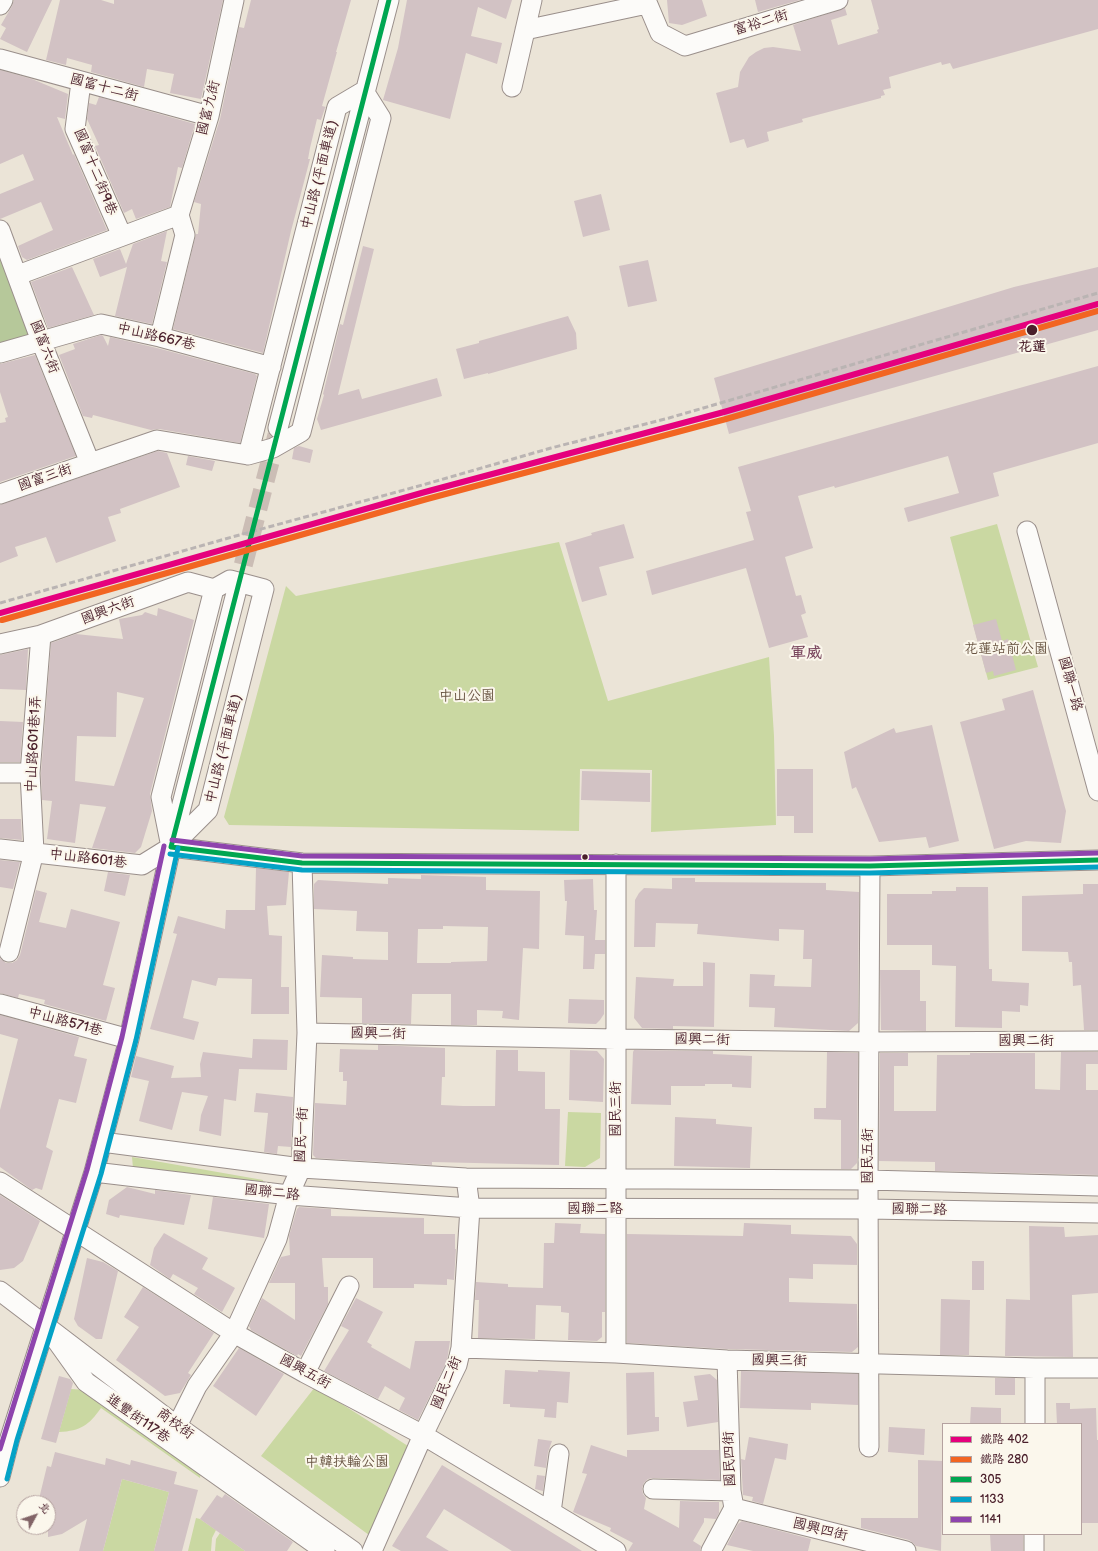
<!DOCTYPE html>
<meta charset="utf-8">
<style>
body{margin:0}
#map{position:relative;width:1098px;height:1551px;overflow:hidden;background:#ebe4d7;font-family:"Balsamiq Sans","LXGW WenKai TC",sans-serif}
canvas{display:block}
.legend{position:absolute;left:942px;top:1423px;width:140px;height:112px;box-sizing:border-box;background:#fbf7ec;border:1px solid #b4a19f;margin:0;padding:5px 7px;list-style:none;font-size:12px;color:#4a1f2b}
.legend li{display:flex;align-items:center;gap:8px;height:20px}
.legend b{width:20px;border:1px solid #b4a19f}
.north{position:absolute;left:16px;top:1495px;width:40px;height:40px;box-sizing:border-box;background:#fbf7ec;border:1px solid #b4a19f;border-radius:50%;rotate:50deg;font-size:11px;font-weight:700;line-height:16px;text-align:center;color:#4a1f2b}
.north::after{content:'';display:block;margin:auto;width:14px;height:18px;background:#826467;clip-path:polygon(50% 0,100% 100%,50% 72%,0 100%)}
</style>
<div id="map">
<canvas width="1098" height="1551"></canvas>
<ul class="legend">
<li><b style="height:5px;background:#e5007d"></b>鐵路 402</li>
<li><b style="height:5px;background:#f26522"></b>鐵路 280</li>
<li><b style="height:5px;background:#00a651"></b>305</li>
<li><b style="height:5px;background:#04a2c6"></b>1133</li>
<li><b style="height:5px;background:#8e44ad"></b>1141</li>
</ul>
<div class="north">北</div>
</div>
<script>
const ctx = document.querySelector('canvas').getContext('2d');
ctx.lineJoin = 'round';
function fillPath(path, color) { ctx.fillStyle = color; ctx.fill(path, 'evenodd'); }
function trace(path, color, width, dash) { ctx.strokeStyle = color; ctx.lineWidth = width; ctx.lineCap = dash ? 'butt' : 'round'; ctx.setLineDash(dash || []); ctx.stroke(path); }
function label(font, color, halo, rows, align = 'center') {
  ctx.font = font + ' "Balsamiq Sans","LXGW WenKai TC",sans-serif'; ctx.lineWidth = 4; ctx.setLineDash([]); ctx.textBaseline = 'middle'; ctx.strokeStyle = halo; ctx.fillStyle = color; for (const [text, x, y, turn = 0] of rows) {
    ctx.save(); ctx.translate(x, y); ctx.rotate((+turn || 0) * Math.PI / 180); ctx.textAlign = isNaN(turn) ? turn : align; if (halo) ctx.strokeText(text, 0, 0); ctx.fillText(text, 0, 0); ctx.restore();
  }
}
fillPath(new Path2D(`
 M997,524L1038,667L988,680L950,537Z
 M559,542L608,701L769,657L774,736L776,825L651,832L652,770L580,769L579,831L229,825L224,817L286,586L296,596Z
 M568,1112L601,1113L600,1158L585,1167L565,1166Z
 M132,1157L263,1180L265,1190L133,1168Z
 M315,1387L408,1446L369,1535L261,1456Z
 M71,1389L87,1390L201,1472L200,1478L101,1408C89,1425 81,1431 59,1432Z
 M122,1479L169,1492L154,1551H103Z
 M196,1518L200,1519L216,1530L212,1538L211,1551H188Z
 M220,1533L245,1551H215L216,1539Z`), '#cad8a2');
fillPath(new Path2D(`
 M0,248L35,339L0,351Z`), '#b6c89a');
fillPath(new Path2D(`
 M14,0H52L27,52L0,39L6,28L1,25L12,6Z
 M60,0H101L114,4V0H223L201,99L170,93L174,74L147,69L144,87L91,72L92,65L67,58L66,65L46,60Z
 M251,0H351L336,52H337L322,106L326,107L325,108L321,120L317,119L310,148L308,159H310L291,231L263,353L173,329L196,234H198L201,204L194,202L220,119L239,27L244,28Z
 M407,0H512L506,19L478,7L471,36L502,43L497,64L466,53L450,119L383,100L398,48Z
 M667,0H702L707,16L682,25L669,23Z
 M755,0H800L758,12Z
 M871,0H1098V29L953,69L950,63L942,65L941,62L889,77L891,88L883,90L885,95L881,96V98L802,119L803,122L767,132L769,141L747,148L744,139L730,143L716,93L738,87L740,72L749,57L756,52L764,48L773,47L801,51L793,25L845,8L847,15L831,20L838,45L878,33L877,30L879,29Z
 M0,70L32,79L68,94L65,119L57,117L73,155L74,154L107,230L27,260L22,257L18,246L53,230L41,202L0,219V194L34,180L23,154L0,164Z
 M99,97L195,124L182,168L178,167L170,207L136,219L132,209L124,213L95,146L99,145L87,119L89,103L96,105Z
 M601,194L610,230L583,237L574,201Z
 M167,231L161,261L167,262L152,324L115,316L127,267L100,277L93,259L120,249L126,264L133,244Z
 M363,246L374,249L338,395L359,389L362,399L437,378L442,396L321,430L317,419L324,395L323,394L340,324L343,325Z
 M648,260L657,301L628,307L619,266Z
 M72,267L94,315L48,328L31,282Z
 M1098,267V330L729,434L714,378L1014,287Z
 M568,316L576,333L577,349L488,374V373L464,379L456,349L479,343V341Z
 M101,335L103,336L108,346L110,337L157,348L255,374L257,376L240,443L159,429L151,430L93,415L92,418L83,416L59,355L75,349L73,344Z
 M35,355L76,456L0,482V423L6,422L5,418L8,417L0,392V364Z
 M1098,366V443L993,473L999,496L908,522L904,508L959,493L948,456L835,488L834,486L798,496L813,548L785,557L796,596L801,595L806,613L801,615L808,637L769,648L746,568L652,595L646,571L754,540L746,512L751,511L738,467Z
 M299,446L313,450L310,463L292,459L294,448Z
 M158,451L167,453L180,487L120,509L121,513L108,517L116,541L56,563L46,537L15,547L18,556L0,563V505Z
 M188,456L215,461L212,471L186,465Z
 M624,524L634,558L599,567L607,595L582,602L565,543L592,535L591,533Z
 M158,608L194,620L150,794L152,811L141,847L135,853L92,848L106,807L80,804L75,843L47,839L52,801L42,800L41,773L51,643L76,634L123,639L119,619L142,615L145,612L157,616ZM117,692L144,698L114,786L75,781L77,736L116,737Z
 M996,619L1002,641L1008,639L1016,670L994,676L993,671L986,673L973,625Z
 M28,649L26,690L0,689V655Z
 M1033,690L1066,811L1061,843L1026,841L994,849L960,722L1005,710L1002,699Z
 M0,721L23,722L20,762H0Z
 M932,725L959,841L929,848L926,837L879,842L856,787L852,789L844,752L894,728L896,733Z
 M777,769H813V833H794V816H777Z
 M582,771L650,773V802L581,800Z
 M0,819H21L22,840L0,838Z
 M0,860L20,862L13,889L0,887Z
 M256,868L289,872L286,905L267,906L269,935L282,936L281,987H289V1014H251L252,979L218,978L216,986L192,980L183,1018L199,1022L194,1040L150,1029L177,934L173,933L178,916L225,929L226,910H255Z
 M108,872L130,875L125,896L104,891Z
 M421,875L486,877V890L540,891L539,949L523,948L519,1020L502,1018L503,1011L477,1010V1025H451V994H412L411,1024L362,1023V998L320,997L322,955L353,957V959L388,960V932L356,931L357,911L314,909V884L318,880L388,884V878L421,879ZM443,926L488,927L487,961L451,962V963H417L418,929H443Z
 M672,878H695V882L826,883V890L859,892L858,1023L849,1031L774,1027L775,1008L749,1007L750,974L775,975L774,986L811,987L812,959H803L804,930L779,929V941L697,934L698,924L656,923L655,947H634L635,900L639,893L644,888L672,889Z
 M593,879L594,910H597L595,940H605V954H595L594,969H583L584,936L565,935L567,901H565L564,880Z
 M1083,884H1098V1030H1084L1081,985L1073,986L1072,962H1069L1068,952L1022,951V896L1083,894Z
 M956,887H988L989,969H992V981L1029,983L1028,1006L1020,1005V1012L1002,1011V1028L955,1027L956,966L932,965V945H887V894H932V891H956Z
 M36,890L47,893L39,922L66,928L71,909L120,922L103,985L115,988L106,1021L44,1004L45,1000L19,994L18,998L0,993V958L6,963H12L17,960L20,955Z
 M703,962L715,963L714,1027L673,1026V1029L642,1028L634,1018L636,977L674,979L673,986H703Z
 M880,970H920V1001H926V1031L881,1030Z
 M569,999L604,1000V1014L600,1020L596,1024L568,1023Z
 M0,1015L79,1037L74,1056L87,1059L76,1103L59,1099L46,1147L53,1151L42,1190L36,1188L32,1190L0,1167V1110L18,1039L0,1034Z
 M253,1039L288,1040L287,1070L239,1069L236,1101L224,1099L221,1136L199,1131L201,1115L208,1096L182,1092L172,1130L139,1121L149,1081L131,1077L136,1056L174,1066L171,1078L201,1077L200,1064L203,1052L252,1058Z
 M378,1045L445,1048V1077H442L441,1105L463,1106H495L496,1050H518V1071L545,1072V1109H560L559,1165L432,1162V1165L316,1158L313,1155L315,1103L346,1105L347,1081H343V1072H339L340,1049L378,1050Z
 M570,1050L597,1051L604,1059L603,1102L569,1100Z
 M634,1050L713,1051V1054L752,1056L751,1088L732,1087V1084H705V1086H671V1105L631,1104L633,1052Z
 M827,1052L858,1053L857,1163L851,1169H841V1120L814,1119V1108H826Z
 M1061,1052H1098V1064H1086V1090H1098V1175L935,1171V1162L879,1161L880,1053H908V1066H894V1111H936L937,1055H970V1053H1035V1089L1060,1090Z
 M256,1093L293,1097L291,1147L278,1146L277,1154L264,1152L268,1113L254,1112Z
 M675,1117L716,1119V1124L752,1127L750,1168L674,1166Z
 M127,1187L155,1194V1190L191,1195L184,1225L120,1215L119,1218L106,1214L109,1200Z
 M0,1195L40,1221L23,1261L14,1268L0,1270Z
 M213,1197L269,1204L264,1238L208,1229Z
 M299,1207L331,1209V1216L424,1218V1234H455V1249H456L454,1280L447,1279V1285L414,1284V1288H373V1258H322L324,1287H328V1304L301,1356L298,1354L297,1356L251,1330L249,1326L262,1298L295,1320V1283H269L281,1257L290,1255L289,1236L297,1209Z
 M555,1223L581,1224L580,1233L605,1234V1312H602V1337L597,1341L568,1340L569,1313L561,1312V1306L536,1305L535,1339L478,1338L479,1300H475L476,1282L508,1284V1287L543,1288L544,1243H554Z
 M744,1223L791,1225V1234L851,1236L857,1244V1265L813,1264V1279L789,1278V1302L857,1304L858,1347L852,1352L726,1349L627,1343V1234L743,1236Z
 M1029,1226L1064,1227L1065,1237L1098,1235V1293L1072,1295L1073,1357L1005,1356L1006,1299L1030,1300Z
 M164,1233L208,1258L202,1269L235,1288L222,1312L194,1294L198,1288L173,1274L170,1279L150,1265L154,1248Z
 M87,1258L103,1262L118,1271L102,1339H96L78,1326L74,1319Z
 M972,1261H984V1290H972Z
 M143,1287L214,1333L188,1373L191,1375L180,1393L165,1396L116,1360L139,1327L124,1317Z
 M356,1298L383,1312L367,1342L372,1345L371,1347L410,1369L415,1341H450L447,1361L418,1420L399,1410L405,1398L385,1386L378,1399L324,1371L349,1330L341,1326Z
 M941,1299L970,1300L969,1355H940Z
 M239,1348L284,1374L256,1416L213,1386Z
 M505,1370L538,1372V1370L570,1372L568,1403L557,1402L556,1418L544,1417L545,1409L510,1407V1404H503Z
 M741,1371L858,1374V1405L811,1403V1410L740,1408Z
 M654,1372L655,1417H659V1431L627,1435L626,1373Z
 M710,1374L717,1380L718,1422L687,1427L683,1402L698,1400L694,1376Z
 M59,1376L70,1379L73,1383L56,1443L41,1439Z
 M995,1378H1015V1395H995Z
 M1056,1403H1070V1409L1096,1408L1097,1440H1098V1523H1081V1424H1057Z
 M971,1407L1001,1408V1424H970Z
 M889,1427L925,1429L924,1455L888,1452Z
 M749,1437L788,1444L786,1460L775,1458L763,1504L752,1501L753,1497L743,1495L741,1459L745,1460Z
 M538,1439L552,1441L548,1452L546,1468L534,1466Z
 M591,1445L627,1457V1450H719L720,1480L653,1478L648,1479L644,1483L642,1488L643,1494L646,1498L644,1509L679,1528L680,1501L719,1502V1513L716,1519L704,1518V1522L693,1541L701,1546L700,1551H628L633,1543L610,1531L611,1528L573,1512L587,1474L582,1473Z
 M55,1452L105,1465L106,1458L130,1465L131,1460L177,1472L174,1484L198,1490L182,1551H154L169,1492L122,1479L103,1551H79L87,1519L62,1534L48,1537V1503H38L47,1466L51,1467Z
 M918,1460L943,1461L941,1551L916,1546L913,1543L909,1540L861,1528V1518H918Z
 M442,1465L582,1551H512L444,1509L426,1537L449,1551H401L392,1546Z
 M537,1475L545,1476L543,1491L535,1489Z
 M225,1494L293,1542L287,1551H245L200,1519L217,1495L222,1498Z
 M742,1521L811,1539L808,1551H753L727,1545L738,1524Z
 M990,1534H1023V1551H991Z`), '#d2c2c4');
trace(new Path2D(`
 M236,593L277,435`), '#cbbdb5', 19, [19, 10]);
const minor = new Path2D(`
 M646,0L660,33L685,46L838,0
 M0,5L3,0
 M525,30L647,4
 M0,59L209,116
 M81,82L75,129L122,236
 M512,87L532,0
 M0,230L41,341L90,463
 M18,275L179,215
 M160,337L185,235L179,215L209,116L234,0
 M0,353L101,324L160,337L271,367
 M278,428L389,0
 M248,455L337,107L364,91
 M0,494L157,440L248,455L273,448L301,432L381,118L364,91
 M1027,531L1098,791
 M0,644L41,635L188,582L214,589
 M0,773H30
 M170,842L161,797L214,589
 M171,847L302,863L870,866L1098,860
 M0,849L142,865L171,847L208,810L264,589L230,580L214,589
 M616,864V1353
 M9,952L34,852L30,773L41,635
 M0,1004L129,1039
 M307,1033L616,1039L869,1042L1098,1041
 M102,1142L301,1168L466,1178L868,1180L1098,1186
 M94,1172L289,1195L470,1208L868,1209L1098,1213
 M0,1182L234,1333L305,1373L423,1435L616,1551
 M0,1291L177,1426L353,1551
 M56,1340L86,1382L325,1551
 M461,1348L616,1353L727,1360L1035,1368H1098
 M305,1373L349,1286
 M1035,1424V1368
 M177,1426L197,1386L234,1333L277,1239L289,1195L301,1168L307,1033L302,863
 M869,1447L868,1180L870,866
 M0,1477L10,1438L94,1172L129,1039L171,847L236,593
 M653,1489L731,1491
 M734,1508L906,1551
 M551,1512L559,1454
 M372,1551L423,1435L457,1365L461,1348L470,1208L466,1178
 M711,1551L734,1508L731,1491L727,1360
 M1034,1551V1534`);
trace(minor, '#9a8f8b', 21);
trace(minor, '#fcfbf9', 19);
trace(new Path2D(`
 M0,603L232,537L426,484L551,448L669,418L1098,293`), '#bab4b3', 3, [6, 3]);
trace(new Path2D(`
 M171,847L302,863L870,866L1098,860
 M171,847L389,0`), '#00a651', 5);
trace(new Path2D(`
 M170,854L302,870L870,873L1098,867
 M7,1479L17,1440L101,1174L136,1040L178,848`), '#04a2c6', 5);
trace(new Path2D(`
 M172,840L302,856L870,859L1098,853
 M0,1449L87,1170L122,1037L164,846`), '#8e44ad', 5);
trace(new Path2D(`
 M0,613L425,492L724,412L1098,304`), '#e5007d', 6);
trace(new Path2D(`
 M2,620L427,499L726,419L1098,311`), '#f26522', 6);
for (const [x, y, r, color] of [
 [1032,330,6,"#4a1f2b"],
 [585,857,3.5,"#4a1f2b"]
]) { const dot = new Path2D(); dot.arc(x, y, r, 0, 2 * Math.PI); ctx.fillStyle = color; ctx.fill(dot); trace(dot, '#fbf7ec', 1.5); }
label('14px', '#4a1f2b', '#fbf7ec', [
 ["富裕二街",761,23,-17],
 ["國富十二街",104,88,15],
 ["國富九街",209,108,-76],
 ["國富十二街9巷",95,172,68],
 ["中山路 (平面車道)",320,175,-76],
 ["中山路667巷",156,337,13],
 ["國富六街",44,347,69],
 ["國富三街",45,478,-19],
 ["國興六街",108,611,-20],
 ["國聯一路",1070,684,75],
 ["中山路601巷1弄",34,744,-87],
 ["中山路 (平面車道)",224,749,-76],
 ["中山路601巷",88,859,7],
 ["中山路571巷",65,1022,15],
 ["國興二街",378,1034,1],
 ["國興二街",702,1040,1],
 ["國興二街",1026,1041],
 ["國民三街",616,1109,-90],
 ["國民一街",302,1135,-87],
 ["國民五街",868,1156,-90],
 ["國聯二路",272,1193,6],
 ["國聯二路",595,1209],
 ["國聯二路",919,1210,1],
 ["國興三街",779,1361,1],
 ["國興五街",305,1372,29],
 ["國民二街",447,1383,-67],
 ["進豐街117巷",138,1419,35],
 ["商校街",175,1424,36],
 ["國民四街",730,1459,-92],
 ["國興四街",820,1530,14]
]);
label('bold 14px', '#4a1f2b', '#fbf7ec', [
 ["花蓮",1032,347]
]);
label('14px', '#685442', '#fbf7ec', [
 ["花蓮站前公園",1006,649],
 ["中山公園",467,696],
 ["中韓扶輪公園",347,1462]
]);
label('bold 16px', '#7a475e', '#fbf7ec', [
 ["軍威",806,654]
]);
</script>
